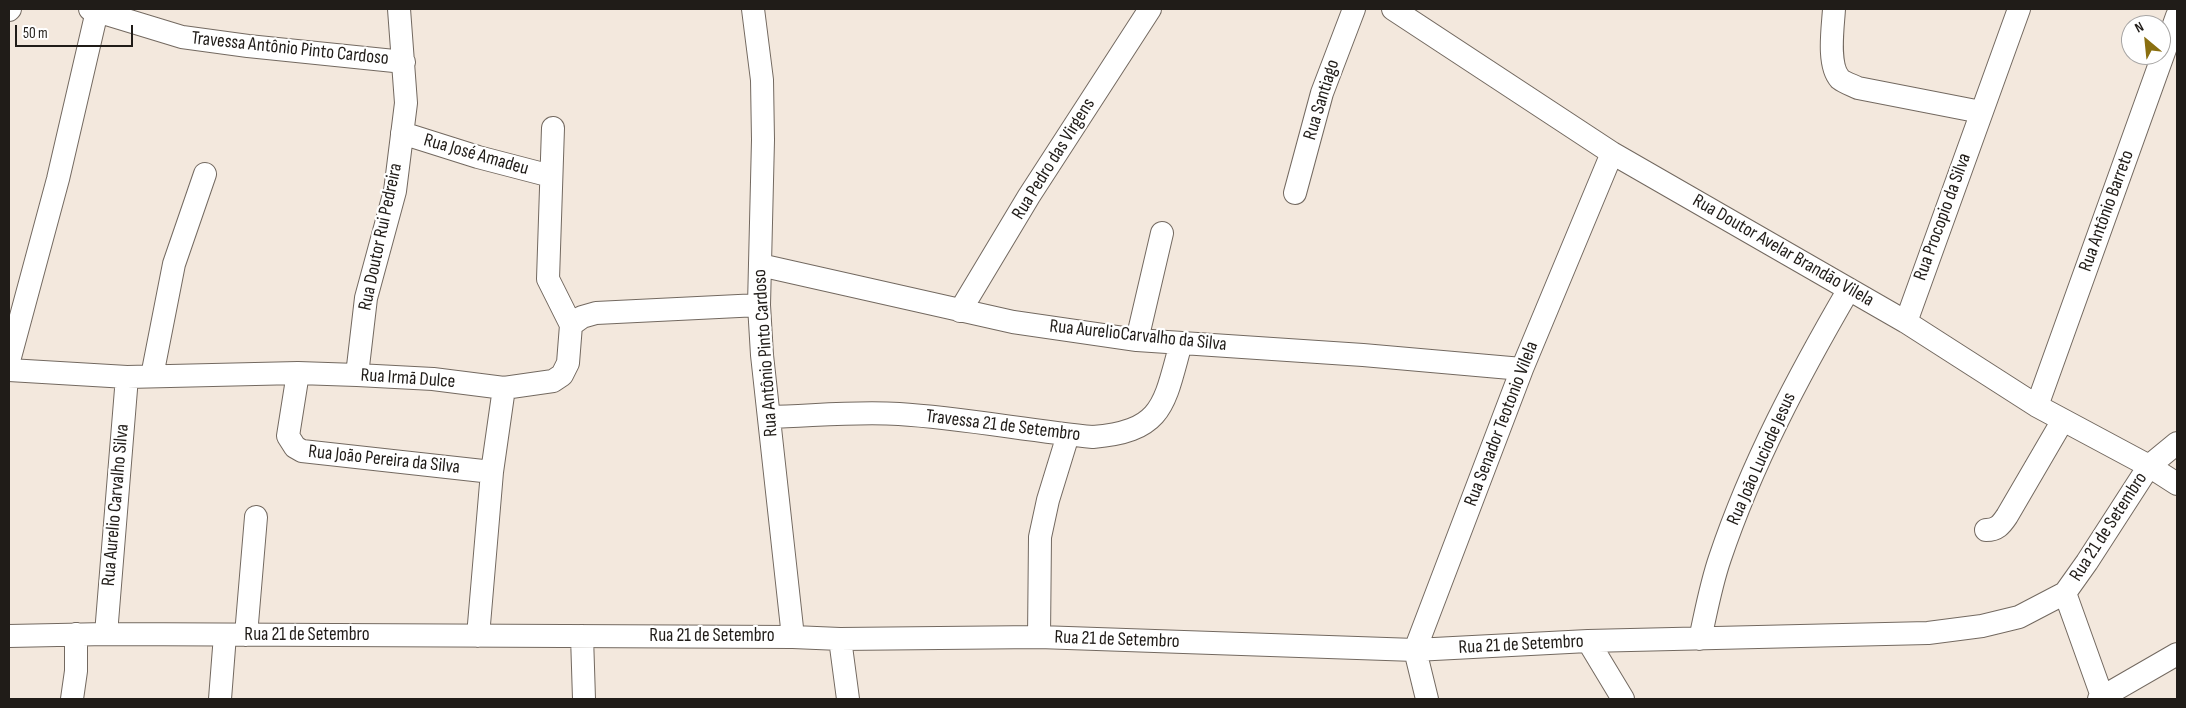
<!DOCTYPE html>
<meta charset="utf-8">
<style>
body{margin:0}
#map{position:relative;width:2186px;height:708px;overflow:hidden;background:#f3e8dd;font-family:"Sofia Sans Condensed",sans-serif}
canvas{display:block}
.frame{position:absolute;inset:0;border:10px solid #201c18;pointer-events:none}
.north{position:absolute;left:2121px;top:15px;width:50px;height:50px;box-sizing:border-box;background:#fff;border:1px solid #a6a4a3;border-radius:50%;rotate:332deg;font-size:14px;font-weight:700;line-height:20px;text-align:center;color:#201c18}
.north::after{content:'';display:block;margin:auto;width:18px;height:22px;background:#8a6f10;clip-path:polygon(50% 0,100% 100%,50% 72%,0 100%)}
.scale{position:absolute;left:15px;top:25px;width:118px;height:22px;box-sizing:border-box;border:2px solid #201c18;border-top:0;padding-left:6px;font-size:15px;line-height:18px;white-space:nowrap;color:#201c18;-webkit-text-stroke:4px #fff;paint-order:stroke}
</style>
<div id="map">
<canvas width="2186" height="708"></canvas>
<div class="frame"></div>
<div class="north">N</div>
<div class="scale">50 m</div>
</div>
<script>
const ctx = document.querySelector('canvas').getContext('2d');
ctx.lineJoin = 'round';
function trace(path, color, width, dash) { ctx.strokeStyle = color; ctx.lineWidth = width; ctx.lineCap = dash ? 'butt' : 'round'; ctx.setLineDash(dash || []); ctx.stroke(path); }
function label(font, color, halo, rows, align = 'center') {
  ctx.font = font + ' "Sofia Sans Condensed",sans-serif'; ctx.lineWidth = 4.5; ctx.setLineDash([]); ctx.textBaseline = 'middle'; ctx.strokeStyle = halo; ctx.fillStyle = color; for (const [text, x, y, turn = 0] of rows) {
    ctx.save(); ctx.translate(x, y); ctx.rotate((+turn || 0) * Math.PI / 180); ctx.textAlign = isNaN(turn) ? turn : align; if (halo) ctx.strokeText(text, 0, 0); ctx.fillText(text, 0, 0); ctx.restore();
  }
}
const minor = new Path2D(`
 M90,9L182,37L248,46L404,62
 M753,9L762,80L763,140L759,305L762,355L793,637
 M1393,9L1612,153L1906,322L2037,406L2149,466L2177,484
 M1834,9C1833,27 1827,65 1840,79C1845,83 1852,85 1858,88L1981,112
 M9,10L10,9
 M553,128L548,279L571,325
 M402,133L478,157L551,176
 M1295,193L1322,93L1354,9
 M760,265L1013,322L1137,340L1363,355L1522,369
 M960,311L1029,196L1150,9
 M1906,322L2019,9
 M1137,340L1162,233
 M9,361L58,179L97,11
 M9,370L127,377L298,373L357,375L433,379L504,388L553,381L562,375L568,363L571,325L582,317L596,313L759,305
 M298,373L288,436L295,447L302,451L492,472
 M357,375L366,298L395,191L406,103L399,9
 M152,376L174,264L205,174
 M2037,406L2177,16
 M769,417C812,416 856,411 899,414C964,418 1029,431 1093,437C1164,431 1164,404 1181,343
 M1986,530C1997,530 2001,525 2007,516L2063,420
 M2065,593L2103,699
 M106,634L127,377
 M246,635L256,517
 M9,636L106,634L793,637L840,639L1039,637L1415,650L1588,641L1928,633L1982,626L2019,617L2065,593L2087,562L2149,466L2177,443
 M478,636L492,472L504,388
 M582,636L584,699
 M1039,637L1040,537L1048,500L1068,435
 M840,639L848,699
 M1700,639C1706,612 1711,584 1720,558C1752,463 1799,375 1849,289
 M1588,641L1623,699
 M72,699L76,671V634
 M220,699L225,635
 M1427,699L1415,650L1522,369L1612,153
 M2099,699L2177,654`);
trace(minor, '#736960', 24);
trace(minor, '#fff', 22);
label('19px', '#201c18', '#fff', [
 ["Travessa Antônio Pinto Cardoso",290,49,6],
 ["Rua Santiago",1322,100,-73],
 ["Rua José Amadeu",476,155,16],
 ["Rua Pedro das Virgens",1054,159,-58],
 ["Rua Antônio Barreto",2107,211,-70],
 ["Rua Procopio da Silva",1943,217,-70],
 ["Rua Doutor Rui Pedreira",381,237,-78],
 ["Rua Doutor Avelar Brandão Vilela",1783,251,30],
 ["Rua AurelioCarvalho da Silva",1138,336,6],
 ["Rua Antônio Pinto Cardoso",766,353,-94],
 ["Rua Irmã Dulce",408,379,4],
 ["Rua Senador Teotonio Vilela",1502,424,-69],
 ["Travessa 21 de Setembro",1003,426,7],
 ["Rua João Luciode Jesus",1762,459,-66],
 ["Rua João Pereira da Silva",384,460,6],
 ["Rua Aurelio Carvalho Silva",116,505,-85],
 ["Rua 21 de Setembro",2109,527,-57],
 ["Rua 21 de Setembro",307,635],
 ["Rua 21 de Setembro",712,636],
 ["Rua 21 de Setembro",1117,640,2],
 ["Rua 21 de Setembro",1521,645,-3]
]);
</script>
